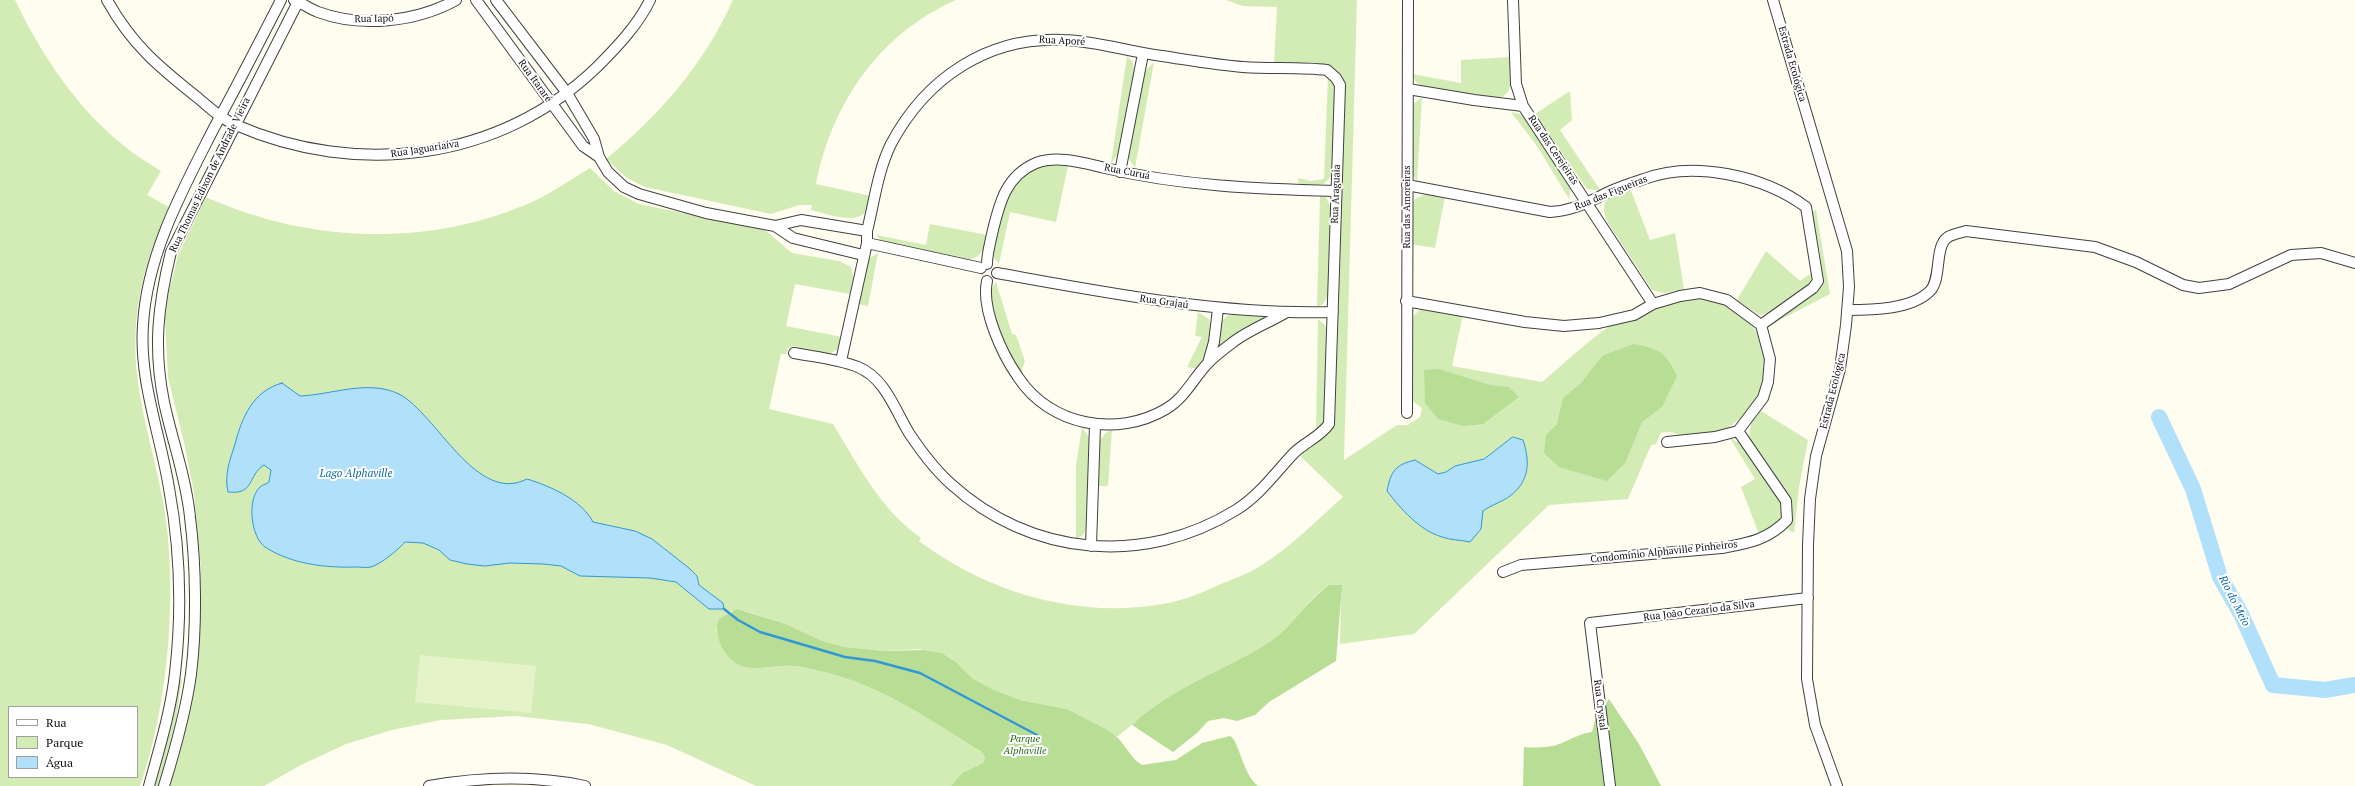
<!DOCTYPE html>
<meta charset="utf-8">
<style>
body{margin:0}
#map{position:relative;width:2355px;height:786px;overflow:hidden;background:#fffcf0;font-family:"PT Serif",serif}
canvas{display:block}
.legend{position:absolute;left:8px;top:706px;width:130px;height:72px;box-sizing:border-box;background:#fff;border:1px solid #9f9f9f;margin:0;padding:5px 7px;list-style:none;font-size:12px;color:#0e0e0e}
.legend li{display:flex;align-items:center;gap:8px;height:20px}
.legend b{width:20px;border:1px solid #9f9f9f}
</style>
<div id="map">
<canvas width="2355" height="786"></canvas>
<ul class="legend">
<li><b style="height:5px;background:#fff"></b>Rua</li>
<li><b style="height:11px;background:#d3ecb6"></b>Parque</li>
<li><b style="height:11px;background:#b1e0fa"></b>Água</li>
</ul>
</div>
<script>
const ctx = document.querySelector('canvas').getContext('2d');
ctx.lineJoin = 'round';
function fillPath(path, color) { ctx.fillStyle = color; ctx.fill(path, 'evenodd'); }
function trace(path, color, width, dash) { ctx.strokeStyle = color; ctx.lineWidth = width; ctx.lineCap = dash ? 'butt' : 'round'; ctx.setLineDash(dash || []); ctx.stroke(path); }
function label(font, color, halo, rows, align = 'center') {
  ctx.font = font + ' "PT Serif",serif'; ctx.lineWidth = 4; ctx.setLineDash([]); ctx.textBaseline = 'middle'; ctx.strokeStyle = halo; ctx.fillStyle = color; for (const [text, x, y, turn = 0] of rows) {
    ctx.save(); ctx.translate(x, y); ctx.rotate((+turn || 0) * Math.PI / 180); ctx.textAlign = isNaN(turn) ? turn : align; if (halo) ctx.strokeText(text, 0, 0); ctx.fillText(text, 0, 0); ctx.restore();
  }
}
fillPath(new Path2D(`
 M0,0H15C41,54 76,107 123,145C135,155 148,163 161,171L147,195L169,207C140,269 128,327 140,395C148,443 164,489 168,538C175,615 166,712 140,786H0ZM9,707H137V777H9Z
 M733,0H956C879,34 832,103 816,184L871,196C870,200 869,207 866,211C856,226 825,213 811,210L812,205H799L771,214L645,187L627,178L606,159C660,115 704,64 733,0Z
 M1226,0H1357L1344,460L1397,425H1408L1420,417L1422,408L1411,400V318L1422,308L1463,315L1452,366L1542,382C1564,364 1586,342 1610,326C1616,322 1624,322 1630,320C1654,312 1673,299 1699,298C1712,297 1726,304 1735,311C1741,315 1748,319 1752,325C1777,358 1764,403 1732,425C1720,434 1699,437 1685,436C1676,435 1670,429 1661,433L1656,444L1651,445L1628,499L1549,505L1414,634L1340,644L1341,586C1313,583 1304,616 1285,631C1249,659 1205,677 1165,699C1148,710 1133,724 1117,737L1067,709L1020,700L992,689L972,678L956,662L942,653L918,649L884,651L845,647L822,641L786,624L745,611H730L716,630L722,646L734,662C761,665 789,664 816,669C879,682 928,719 982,752L985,757L983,763L962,773L951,786H756L667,745L588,724L515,716L441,720L392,730L346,744L301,765L264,786H168L199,623L201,569L194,493L185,447L168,377L165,318L169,291L178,255L206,197C308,243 428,248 532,202C552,193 571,179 590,168L614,191L639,204L765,230L792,253L839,261L851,267L853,277L850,294L795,284L786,326L842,337L838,349C825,360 808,350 795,346L788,348L786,354H781L769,409L833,424C858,465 881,510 921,538L919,541C991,595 1084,621 1173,602C1189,598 1206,591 1221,584C1235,578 1250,573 1262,565C1292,546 1317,520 1343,497L1299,455L1329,432L1334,420L1344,87L1339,73L1331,67L1274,64L1277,7L1243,6Z
 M1127,56L1133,62L1134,72L1119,153L1111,163Z
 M1510,57C1511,72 1516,91 1500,98L1424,87L1416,82L1412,74L1461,83V60Z
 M1154,62L1135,168L1129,159V152L1144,72Z
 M1328,76L1334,83L1335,91L1332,175L1324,184L1299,186L1298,178L1311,181L1324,179Z
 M1570,91L1572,120L1560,130L1601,191L1587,189L1535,114Z
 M1422,97L1417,181L1411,173L1412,105Z
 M1511,112L1524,115L1571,187L1569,199L1537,146Z
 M1050,165L1068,166L1056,222L1010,212L999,264L994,258L993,251C1000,213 1004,174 1050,165Z
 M1630,188L1650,240L1675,233L1684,289L1664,293L1652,290L1608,223C1597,199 1610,196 1630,188Z
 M1425,194L1445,197L1435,248L1410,244L1412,204L1415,199Z
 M1320,195L1326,198L1331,207L1328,296L1323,304L1317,307Z
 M1816,210L1830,294L1772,324L1812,296C1831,277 1816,235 1811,212Z
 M930,224L987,235C983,251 981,261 962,259L881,241L876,235L926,245Z
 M1766,251L1800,281L1813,272C1813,277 1813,281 1810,284C1802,293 1770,315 1759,315L1737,300Z
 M878,253L868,306L858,304L868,259Z
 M996,282L1012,334L1016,335L1025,361L1021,373C1010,354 979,301 996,282Z
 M1198,312L1209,319L1212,333L1199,369L1187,367L1202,337L1195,336Z
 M1232,314L1263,316L1265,318L1216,350C1220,338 1217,317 1232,314Z
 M1318,319L1324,324L1328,332L1324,424L1316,432Z
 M1761,411L1808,440L1799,487L1794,533L1785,528L1790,516L1749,436L1751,423Z
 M1082,427L1090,439L1088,526L1083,535L1076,539V466Z
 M1112,430L1108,486H1097C1098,470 1092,435 1112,430Z
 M1730,438L1741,444L1781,503V516L1777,525L1759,534L1741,487L1755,479Z
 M179,679H182L176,720L159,786H153L170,717L174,710Z`), '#d3ecb6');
fillPath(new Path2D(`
 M1634,344C1660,349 1666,353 1677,376L1662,407L1642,422L1625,463L1607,481L1559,467L1544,453L1546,435L1557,424L1563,398L1581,383L1602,356Z
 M1439,369L1490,385L1509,387L1519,397L1483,424L1463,426L1438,419L1425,403L1424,370Z
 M1330,585H1342L1336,661L1269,702L1255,715L1237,721L1224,718L1208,721L1197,733L1173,752L1132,725C1171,687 1226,671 1271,641C1294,626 1307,599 1330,585Z
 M737,609L786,624L822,641L845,647L884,651L924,650L942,653L956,662L972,678L992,689L1020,700L1067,709L1109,731L1119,739L1135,760L1142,765L1176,760L1202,743L1230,736C1239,740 1242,773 1258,786H951L962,773L983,763L985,757L982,752C926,718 883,685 817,670C805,667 793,665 781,666C767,666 752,671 739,665C724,658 712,633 719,619Z
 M1609,699L1639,744L1661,786H1523L1524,747C1537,748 1550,748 1562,743C1573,738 1580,734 1592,732L1595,720Z`), '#b7de94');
fillPath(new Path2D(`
 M420,655L536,666L531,713L415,702Z`), '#e5f3c9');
const water = new Path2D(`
 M282,383L300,396C331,395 368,379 399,394C437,414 476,505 527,479C550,486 582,500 593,522L635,531L652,539L689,568L697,576L699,585L723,603L724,609H709L676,582L650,578L580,576L561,566L543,564L510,563L485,566L467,564L450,560L439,550L423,543L405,542C398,550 381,564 371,567C367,568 360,567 356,567C325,568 291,564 265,547C251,537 247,501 259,488C261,485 267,484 269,482L271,470L264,465C247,476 255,495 228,492C224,475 230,460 235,444C242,417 253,391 282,383Z
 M1513,437L1523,440C1530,461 1530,481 1510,496C1504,501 1491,505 1483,511L1481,529L1470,542C1461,540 1450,540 1442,537C1419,530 1401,509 1387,491C1391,471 1395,465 1415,460L1438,474L1446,472L1455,466L1484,459Z`);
fillPath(water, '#b1e0fa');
trace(water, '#3397d6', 1);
trace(new Path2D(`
 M724,609L738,620L760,632L845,657L875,661L920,673L1037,735`), '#3397d6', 2.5);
trace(new Path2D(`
 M2159,417L2193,489L2220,577L2241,614L2273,685L2325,690L2355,685`), '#b1e0fa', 16);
const minor = new Path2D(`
 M107,0C132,45 159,67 198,98C210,108 221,119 236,125C357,178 500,161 597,67C617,47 638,25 650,0
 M294,0C302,3 310,9 318,12C361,28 416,22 456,0
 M476,0L583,146L599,157
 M496,0L567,93L594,139L599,157L608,172L624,187L639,194L706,213L775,226L793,238L863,255
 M1513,0L1516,84L1523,106L1653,304
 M1773,0L1847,251L1849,287L1846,325L1840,369L1816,456L1810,499L1808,545L1807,679L1815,725L1837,786
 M1408,89L1474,100L1523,106
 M1120,172L1143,54
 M1407,185L1550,212C1569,211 1582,205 1599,197C1612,189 1629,184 1644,179C1694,160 1764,176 1806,207L1818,281L1813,288L1761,325
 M775,226L801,220L867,231
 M867,243L981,268
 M987,264C987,254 990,244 992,234C999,205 1005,176 1036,163C1058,155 1083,163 1105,168C1181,186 1258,189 1336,191
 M997,273C1109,293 1219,315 1333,312
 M987,281C981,309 1002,354 1018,377C1050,426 1117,438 1166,409C1185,398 1194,377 1209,362C1216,355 1224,349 1232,343C1247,331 1268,323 1285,313
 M1406,301L1525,322L1564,326L1599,323L1634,315L1653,304L1680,296L1700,293L1727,300L1761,325L1770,359L1768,382L1763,398L1738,431L1786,501L1787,520C1768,540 1748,543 1722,548L1521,565L1503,572
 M1847,310C1871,310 1911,310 1930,291C1942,279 1934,246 1948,237C1953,234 1960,233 1966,231L2095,247L2136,262L2183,285L2199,288L2229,284L2291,255L2321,253L2355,263
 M794,353C815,357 838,359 858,367C885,378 895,410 909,433C921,451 934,469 951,484C1030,556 1144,567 1236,510C1260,495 1275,473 1294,453C1305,442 1320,437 1329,424L1340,85L1336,78L1327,70C1299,67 1271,69 1243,67C1216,65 1189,60 1162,56C1129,52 1097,41 1064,40C988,36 926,78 891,144C878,170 874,203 867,231V243L841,361
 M1208,363L1214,342L1218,309
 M1407,413L1408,0
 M1667,442L1715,437L1738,431
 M1091,546L1095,425
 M149,786C159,749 171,711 175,673C182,613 180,548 169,488C160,433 139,381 143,325C147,254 182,191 214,128C237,86 259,43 281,0
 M164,786C175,750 186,712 191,674C197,626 196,565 190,517C186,477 172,440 164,402C153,348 158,305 171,252L299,0
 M429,786C481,777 533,775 585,786
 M1610,786L1590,623L1808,598`);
trace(minor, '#414141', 12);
trace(minor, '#fff', 10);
label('10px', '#0e0e0e', '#fff', [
 ["Rua Iapó",374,19,-1],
 ["Rua Aporé",1062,41,3],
 ["Estrada Ecológica",1792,64,74],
 ["Rua Itararé",535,81,54],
 ["Rua Jaguariaíva",425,149,-9],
 ["Rua das Cerejeiras",1553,150,56],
 ["Rua Curuá",1127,172,11],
 ["Rua Thomas Edixon de Andrade Vieira",210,175,-64],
 ["Rua das Figueiras",1611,193,-22],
 ["Rua Araguaia",1336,194,-88],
 ["Rua das Amoreiras",1407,207,-90],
 ["Rua Grajaú",1164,302,8],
 ["Estrada Ecológica",1833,391,-76],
 ["Condomínio Alphaville Pinheiros",1664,552,-6],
 ["Rua João Cezario da Silva",1699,611,-7],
 ["Rua Crystal",1600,705,83]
]);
label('italic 10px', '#2c6b1a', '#fff', [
 ["Parque",1025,739],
 ["Alphaville",1025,751]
]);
label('italic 11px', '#0f68a9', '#fff', [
 ["Lago Alphaville",356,474],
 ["Rio do Meio",2234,601,63]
]);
</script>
